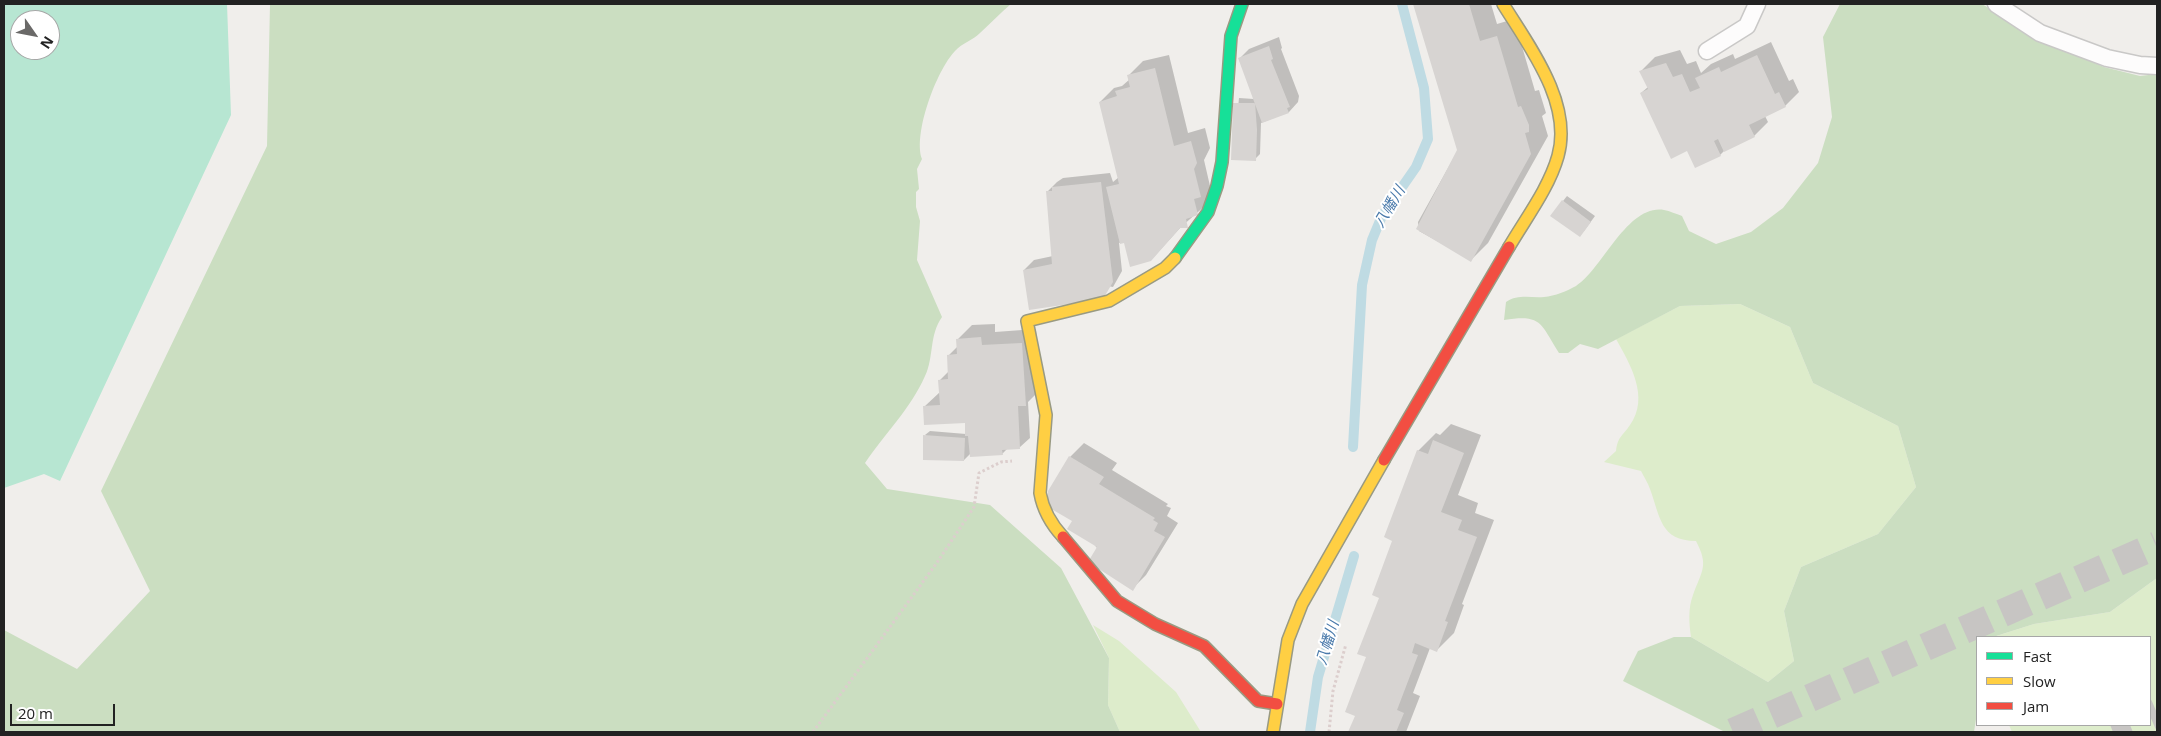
<!DOCTYPE html>
<meta charset="utf-8">
<style>
body{margin:0}
#map{position:relative;width:2161px;height:736px;overflow:hidden;background:#f0eeeb;font-family:"Open Sans",sans-serif}
canvas{display:block}
.frame{position:absolute;inset:0;border:5px solid #222;pointer-events:none}
.legend{position:absolute;left:1976px;top:636px;width:175px;height:90px;box-sizing:border-box;background:#fff;border:1px solid #a7a7a7;margin:0;padding:6px 9px;list-style:none;font-size:15px;color:#222}
.legend li{display:flex;align-items:center;gap:10px;height:25px}
.legend b{width:25px;border:1px solid #a7a7a7}
.north{position:absolute;left:10px;top:10px;width:50px;height:50px;box-sizing:border-box;background:#fff;border:1px solid #a7a7a7;border-radius:50%;rotate:123deg;font-size:14px;font-weight:700;line-height:20px;text-align:center;color:#222}
.north::after{content:'';display:block;margin:auto;width:18px;height:22px;background:#6a6968;clip-path:polygon(50% 0,100% 100%,50% 72%,0 100%)}
.scale{position:absolute;left:10px;top:704px;width:105px;height:22px;box-sizing:border-box;border:2px solid #222;border-top:0;padding-left:6px;font-size:15px;line-height:18px;white-space:nowrap;color:#222;-webkit-text-stroke:4px #fff;paint-order:stroke}
</style>
<div id="map">
<canvas width="2161" height="736"></canvas>
<div class="frame"></div>
<ul class="legend">
<li><b style="height:6px;background:#16e098"></b>Fast</li>
<li><b style="height:6px;background:#ffcf43"></b>Slow</li>
<li><b style="height:6px;background:#f24e42"></b>Jam</li>
</ul>
<div class="north">N</div>
<div class="scale">20 m</div>
</div>
<script>
const ctx = document.querySelector('canvas').getContext('2d');
ctx.lineJoin = 'round';
function fillPath(path, color) { ctx.fillStyle = color; ctx.fill(path, 'evenodd'); }
function trace(path, color, width, dash) { ctx.strokeStyle = color; ctx.lineWidth = width; ctx.lineCap = dash ? 'butt' : 'round'; ctx.setLineDash(dash || []); ctx.stroke(path); }
function label(font, color, halo, rows, align = 'center') {
  ctx.font = font + ' "Open Sans","Noto Sans JP",sans-serif'; ctx.lineWidth = 4; ctx.setLineDash([]); ctx.textBaseline = 'middle'; ctx.strokeStyle = halo; ctx.fillStyle = color; for (const [text, x, y, turn = 0] of rows) {
    ctx.save(); ctx.translate(x, y); ctx.rotate((+turn || 0) * Math.PI / 180); ctx.textAlign = isNaN(turn) ? turn : align; if (halo) ctx.strokeText(text, 0, 0); ctx.fillText(text, 0, 0); ctx.restore();
  }
}
fillPath(new Path2D(`
 M1740,304L1790,327L1813,383L1898,426L1916,487L1878,534L1801,567L1784,611L1794,661L1768,682L1691,637C1689,623 1688,608 1693,595C1702,570 1709,566 1696,541C1660,541 1660,516 1650,489C1648,483 1644,477 1641,471L1604,462L1616,451C1618,436 1622,437 1630,425C1650,397 1630,364 1616,339L1680,306Z
 M2157,578V732H2012L2009,725H2150V637H1993L2034,624L2110,612Z
 M1093,625L1119,641L1176,692L1201,732H1120L1108,705L1109,658Z`), '#ddeccb');
fillPath(new Path2D(`
 M270,4H1011C1000,13 991,23 980,33C973,40 962,43 955,51C936,71 913,134 922,159L917,169L919,189L916,192V207L920,221L917,260L942,317C929,335 934,357 925,376C911,408 884,435 865,463L887,489L990,505L1061,568L1109,658L1108,705L1120,732H4V630L77,669L150,591L101,491L267,146Z
 M1840,4H1982L2039,39L2104,67L2140,76L2157,74V578L2110,612L2034,624L1993,637H1977V713L1974,732H1725L1623,681L1638,651L1674,637H1691L1768,682L1794,661L1784,611L1801,567L1878,534L1916,487L1898,426L1813,383L1790,327L1740,304L1680,306L1598,349L1580,344L1568,353H1559C1540,323 1542,314 1504,320L1506,302C1518,294 1530,298 1544,297C1555,296 1567,291 1576,286C1602,270 1627,204 1664,210C1670,211 1676,214 1682,216L1689,231L1716,244L1751,232L1783,208L1818,163L1832,117L1823,37Z`), '#cbdec1');
fillPath(new Path2D(`
 M4,4H227L231,115L60,481L44,474L4,488ZM20,20H50V50H20Z`), '#b7e6d2');
fillPath(new Path2D(`
 M1415,4H1491L1497,24L1514,19L1535,91L1539,90L1546,113L1542,116L1548,136L1488,243L1471,260L1419,231L1418,222L1458,150Z
 M1279,37L1282,48L1281,49L1299,96L1298,102L1289,112L1261,123L1260,154L1255,159H1233L1239,98L1254,99L1239,59L1249,49Z
 M1771,42L1789,81L1793,79L1799,92L1785,106L1765,116L1768,122L1754,136L1726,149L1720,155L1688,150L1641,93L1648,87L1641,71L1655,57L1680,50L1687,64L1696,61L1701,73L1711,64L1733,54L1735,59Z
 M1169,55L1188,133L1205,128L1210,148L1204,160L1210,186L1207,204L1181,227L1151,260L1125,241L1119,243L1122,271L1113,287L1024,270L1034,260L1053,256L1047,192L1057,182L1063,178L1110,173L1113,182L1119,177L1100,102L1114,88L1122,86L1130,79L1129,75L1143,61Z
 M1567,196L1595,216L1584,231L1563,201Z
 M995,324V332L1036,329L1040,390L1028,402L1030,438L1020,447L1008,448L1002,454L971,453L964,460L925,435L930,431L966,434L968,423L925,406L940,392V380L949,371L948,356L958,346V339L972,325Z
 M1451,424L1481,435L1458,495L1478,503L1475,513L1494,520L1462,604L1464,605L1454,633L1437,650L1430,648L1413,693L1420,696L1406,732H1350L1356,715L1394,540L1418,451L1436,433L1440,435Z
 M1084,443L1117,463L1112,470L1168,504L1166,506L1171,508L1167,516L1178,523L1146,575L1132,589L1074,521L1070,457Z`), '#0003');
trace(new Path2D(`
 M1353,447L1362,285L1372,240L1382,216L1416,167L1428,139L1424,88L1402,4
 M1310,732L1318,677L1354,556`), '#bfdbe3', 10);
fillPath(new Path2D(`
 M1413,4H1469L1480,41L1497,36L1518,107L1521,106L1529,125V132L1525,133L1531,154L1471,262L1416,229L1457,150Z
 M1269,46L1273,59L1271,60L1290,107L1287,108L1289,113L1262,123L1238,58Z
 M1757,55L1775,94L1779,92L1786,107L1749,125L1755,137L1724,152L1718,139L1714,141L1721,156L1695,168L1687,151L1671,159L1640,93L1648,89L1639,71L1666,63L1673,77L1682,74L1690,92L1700,88L1695,78L1719,67L1721,72Z
 M1155,68L1174,146L1191,141L1197,163L1194,169L1201,197L1194,199L1198,215L1186,219L1188,228H1180L1151,261L1130,267L1124,243L1120,244L1106,187L1119,184L1099,102L1117,96L1115,91L1130,87L1127,75Z
 M1233,103H1255L1257,130L1256,161L1231,160Z
 M1101,182L1113,282L1103,299L1029,310L1023,270L1052,264L1046,191H1052V187Z
 M1562,200L1591,222L1580,237L1550,216Z
 M981,337L982,345L1022,343L1026,406H1018L1020,449L1002,450L1003,455L970,457L968,436H965V423L924,425L923,406L940,405L938,380L948,379L947,355L957,354L956,339Z
 M923,435L965,438L964,461L923,460Z
 M1433,440L1464,453L1441,512L1462,520L1458,530L1477,537L1445,621L1448,622L1437,652L1415,643L1412,653L1418,655L1397,710L1404,713L1396,732H1348L1355,716L1345,712L1366,657L1357,654L1379,598L1372,595L1392,541L1384,537L1417,450L1428,454Z
 M1069,456L1104,477L1099,484L1155,518L1153,520L1158,523L1154,531L1165,537L1133,591L1088,562L1097,547L1067,529L1072,521L1048,507V491Z`), '#d7d4d2');
trace(new Path2D(`
 M2150,716L2157,713
 M1733,732L2157,545
 M2113,732L2130,725`), '#c7c5c3', 28, [28, 14]);
const lane = new Path2D(`
 M1996,4L2040,33L2107,58L2140,65L2157,66
 M1707,51L1747,26L1757,4`);
const fast = new Path2D(`
 M1175,258L1208,212L1217,186L1222,162L1231,36L1242,4`);
const slow = new Path2D(`
 M1503,4C1529,46 1573,103 1558,156C1549,188 1526,218 1509,247
 M1063,537C1051,524 1043,510 1040,493L1046,415L1027,321L1109,301L1165,268L1175,258
 M1273,732L1288,640L1302,604L1384,460`);
const jam = new Path2D(`
 M1384,460L1509,247
 M1063,537L1117,601L1155,624L1204,646L1258,701L1277,704`);
trace(lane, '#c9c8c7', 19);
trace(fast, '#999a82', 14);
trace(slow, '#999a82', 14);
trace(jam, '#999a82', 14);
trace(new Path2D(`
 M813,732L936,564L974,507L979,473L1001,462L1012,461
 M1329,732L1333,691L1346,644`), '#dccecd', 3, [2.5, 2.5]);
trace(lane, '#fdfcfc', 16);
trace(fast, '#16e098', 11);
trace(slow, '#ffcf43', 11);
trace(jam, '#f24e42', 11);
label('italic 15px', '#4a7aab', '#fff', [
 ["八幡川",1390,207,-59],
 ["八幡川",1328,643,-73]
]);
</script>
